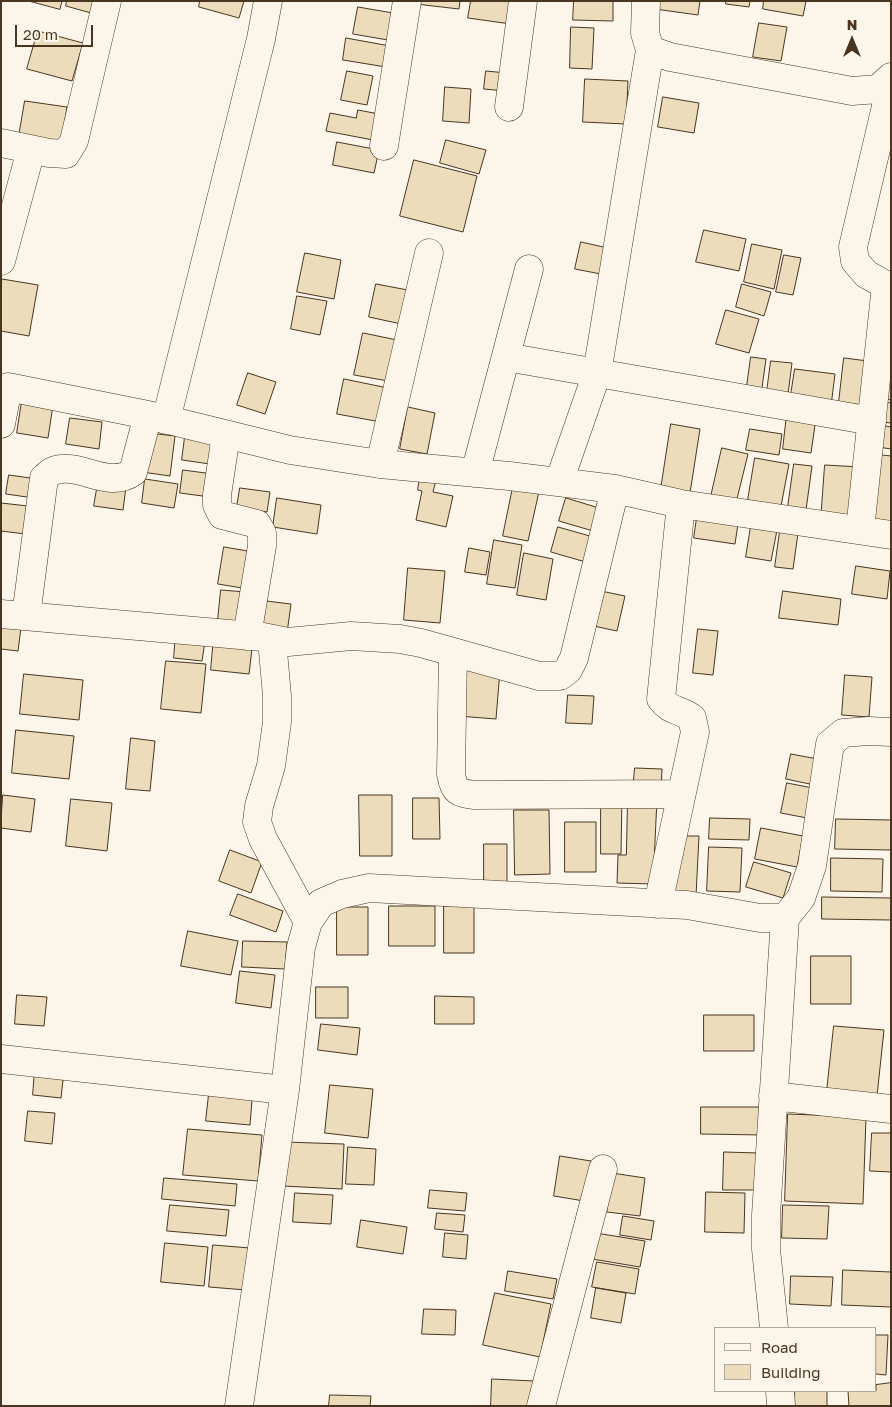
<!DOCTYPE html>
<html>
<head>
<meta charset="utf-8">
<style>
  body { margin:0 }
  #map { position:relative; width:892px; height:1407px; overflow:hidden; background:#fbf6e9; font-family:"Golos Text",sans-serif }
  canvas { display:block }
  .frame { position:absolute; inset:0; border:2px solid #4a3520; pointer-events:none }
  .legend { position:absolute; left:714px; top:1327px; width:162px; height:65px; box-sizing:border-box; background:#fbf6e9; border:1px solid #b4a999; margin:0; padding:6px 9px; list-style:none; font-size:15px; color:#4a3520 }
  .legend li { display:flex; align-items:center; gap:10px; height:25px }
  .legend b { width:25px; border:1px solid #b4a999 }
  .north { position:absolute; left:827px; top:15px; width:50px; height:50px; -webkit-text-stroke:4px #fbf6e9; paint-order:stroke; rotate:0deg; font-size:14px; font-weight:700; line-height:20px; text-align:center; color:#4a3520 }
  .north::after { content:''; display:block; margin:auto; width:18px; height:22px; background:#4a3520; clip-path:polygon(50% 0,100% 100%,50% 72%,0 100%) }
  .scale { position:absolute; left:15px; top:25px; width:78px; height:22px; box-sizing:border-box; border:2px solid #4a3520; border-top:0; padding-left:6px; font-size:15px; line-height:18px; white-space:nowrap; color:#4a3520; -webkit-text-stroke:4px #fbf6e9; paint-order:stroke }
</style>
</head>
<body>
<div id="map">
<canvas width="892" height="1407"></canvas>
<div class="frame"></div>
<ul class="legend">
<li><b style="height:6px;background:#fbf6e9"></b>Road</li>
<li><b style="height:14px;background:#ecdcbc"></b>Building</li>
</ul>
<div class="north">N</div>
<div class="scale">20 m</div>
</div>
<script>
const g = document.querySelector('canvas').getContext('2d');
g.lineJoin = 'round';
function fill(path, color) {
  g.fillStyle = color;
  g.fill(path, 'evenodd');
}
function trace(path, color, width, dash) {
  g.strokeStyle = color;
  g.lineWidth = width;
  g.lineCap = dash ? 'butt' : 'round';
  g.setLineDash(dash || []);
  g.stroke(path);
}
const building = new Path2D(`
  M29,1H62L60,9Z
  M67,1H94L91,13L66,6Z
  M200,1H244L239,18L199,7Z
  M416,1H460L459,9L416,4Z
  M471,1H514L511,24L468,18Z
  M574,1H613V21L573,20Z
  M656,1H700L698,15L655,9Z
  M726,1H750L749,7L726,4Z
  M764,1H806L803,16L763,9Z
  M358,7L393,13L388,40L353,34Z
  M759,23L787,27L781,61L753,57Z
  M571,27L594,28L592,69L570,68Z
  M38,31L83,43L72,81L27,69Z
  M346,38L390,46L386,67L343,60Z
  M347,71L373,76L367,105L341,100Z
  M486,71L507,73L505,91L484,89Z
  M585,79L628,81L626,124L583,122Z
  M445,87L471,89L469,123L443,121Z
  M663,97L699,103L694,133L658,127Z
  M25,101L67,107L61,143L19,136Z
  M358,110L379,114L373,140L326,131L330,113L356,118Z
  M446,140L486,150L479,174L440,163Z
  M337,142L379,150L374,173L333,165Z
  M414,160L477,176L463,232L400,216Z
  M704,230L746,239L739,271L696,262Z
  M581,242L617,250L611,276L575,269Z
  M752,244L782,250L774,289L744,282Z
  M305,253L341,260L334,299L297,292Z
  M784,255L801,258L793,295L776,292Z
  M2,279L38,285L29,336L1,331Z
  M376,284L413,291L406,325L369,317Z
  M742,284L771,292L764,316L736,307Z
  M297,296L327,301L320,335L291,329Z
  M726,310L759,319L749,353L716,344Z
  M363,333L402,341L394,382L354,375Z
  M751,357L766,359L762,388L747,386Z
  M844,358L868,361L862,405L839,402Z
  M771,361L792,363L787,402L766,399Z
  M795,369L835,374L831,406L790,401Z
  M248,373L276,382L265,414L237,405Z
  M344,379L388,388L381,422L337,414Z
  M888,379L891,380V400L885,399Z
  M22,401L53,405L48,438L17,433Z
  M884,402L891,403V423L881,422Z
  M408,407L435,413L427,454L400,449Z
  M787,414L816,418L811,453L783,449Z
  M70,418L102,422L99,449L66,444Z
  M671,424L700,429L690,493L661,489Z
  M881,425L891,427V449L878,447Z
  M186,429L215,433L210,464L182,460Z
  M750,429L782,434L779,455L746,450Z
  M148,433L175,436L170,476L142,472Z
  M722,448L748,454L735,507L710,501Z
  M874,454L891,456V522L867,520Z
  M755,458L789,464L781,506L748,500Z
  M794,464L812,466L806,510L788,507Z
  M825,465L860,467L857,522L821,520Z
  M183,470L213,474L210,497L180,493Z
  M9,475L37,479L34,498L6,494Z
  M420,477L436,480L433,492L453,496L446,527L416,520L422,491L418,490Z
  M145,479L178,484L174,508L142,503Z
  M514,482L540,487L528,541L503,536Z
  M98,483L126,487L123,510L94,506Z
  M240,488L270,492L267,512L237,507Z
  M277,498L321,505L317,534L273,527Z
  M566,498L599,508L593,531L559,521Z
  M1,503L28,506L25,534L1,531Z
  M698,511L739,517L735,544L694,538Z
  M752,520L778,525L771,561L746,557Z
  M781,524L799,526L793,569L775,567Z
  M558,527L597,538L589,563L551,552Z
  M494,540L522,545L515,588L487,584Z
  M224,547L248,551L242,588L218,584Z
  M469,548L490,552L486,575L465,572Z
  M524,553L553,559L546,600L517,595Z
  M856,566L890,571L887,599L852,594Z
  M408,568L445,571L440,623L404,620Z
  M221,590L246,592L242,622L218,620Z
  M596,590L625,596L617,631L589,625Z
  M783,591L841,599L838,625L779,618Z
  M258,600L291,604L287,633L255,630Z
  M1,617L22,620L18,651L1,649Z
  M698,629L718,631L713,675L693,673Z
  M176,632L206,634L202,661L174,658Z
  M214,636L253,640L249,674L211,670Z
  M166,661L206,664L201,713L161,709Z
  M462,667L500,670L496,719L458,716Z
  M24,674L83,680L79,720L20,714Z
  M845,675L872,677L869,717L842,715Z
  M568,695L594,696L592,724L566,723Z
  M16,730L74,736L69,779L12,773Z
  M131,738L155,741L150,791L126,789Z
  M791,754L823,760L819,786L786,779Z
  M635,768L662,769L661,792L633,790Z
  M787,783L818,789L812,819L781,813Z
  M3,795L35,799L31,832L1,828Z
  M359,795H392V856H360Z
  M601,795H622L621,854H601Z
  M413,798H439L440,839H413Z
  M628,798L657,799L653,884L617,883L618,855H626Z
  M71,799L112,803L107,851L66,846Z
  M514,810H549L550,874L515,875Z
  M710,818L750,819L749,840L709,839Z
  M836,819L891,820V850L835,849Z
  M565,822H596V872H565Z
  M761,828L803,836L797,867L755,859Z
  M677,836H699L696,896L674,895Z
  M484,844H507V884H484Z
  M709,847L742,848L740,892L707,891Z
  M230,850L262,862L251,893L219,881Z
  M831,858L883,859L882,892L831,891Z
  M754,862L791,873L783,898L746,887Z
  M238,894L283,911L276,932L230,915Z
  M822,897L891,898V920L822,919Z
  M389,906H435V946H389Z
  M444,906H474V953H444Z
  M337,907H368V955H337Z
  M188,931L238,941L231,975L181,966Z
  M243,941L287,942L285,969L242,967Z
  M811,956H851V1004H811Z
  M240,971L275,975L271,1008L236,1003Z
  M316,987H348V1018H316Z
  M17,995L47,997L44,1026L15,1024Z
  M435,996L474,997V1024H435Z
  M704,1015H754V1051H704Z
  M321,1024L360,1028L357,1055L318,1050Z
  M834,1026L884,1030L877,1096L827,1091Z
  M35,1069L64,1071L61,1098L33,1095Z
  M210,1085L253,1088L250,1125L206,1121Z
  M330,1085L373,1089L368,1138L325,1133Z
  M701,1107H764L763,1135L701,1134Z
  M28,1111L55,1113L52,1144L25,1141Z
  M788,1114L866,1117L863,1204L785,1201Z
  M188,1129L262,1135L258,1181L183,1175Z
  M872,1133H891V1172L870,1171Z
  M285,1142L344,1144L342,1189L283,1186Z
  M348,1147L376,1149L374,1185L346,1184Z
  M724,1152L759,1153L758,1190H723Z
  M560,1156L591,1161L584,1201L554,1196Z
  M612,1173L645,1178L640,1216L607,1212Z
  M164,1178L237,1184L235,1206L162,1199Z
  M430,1190L467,1193L465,1211L428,1208Z
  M706,1192L745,1193L744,1233L705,1232Z
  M295,1193L333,1195L331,1224L293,1222Z
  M170,1205L229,1210L226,1236L167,1231Z
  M783,1205L829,1206L827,1239L782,1238Z
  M437,1213L465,1215L463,1232L435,1229Z
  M623,1216L654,1221L651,1240L620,1235Z
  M361,1220L407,1227L403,1254L357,1247Z
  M445,1233L468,1235L466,1259L443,1257Z
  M596,1233L645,1241L640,1267L592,1259Z
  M165,1243L208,1247L204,1286L161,1282Z
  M213,1245L250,1248L246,1290L209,1287Z
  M597,1262L639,1269L635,1294L592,1287Z
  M843,1270L891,1272V1307L842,1305Z
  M508,1271L557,1279L553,1299L505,1291Z
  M791,1276L833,1277L831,1306L790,1304Z
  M596,1288L626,1293L621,1323L591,1318Z
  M495,1293L551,1304L540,1357L483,1345Z
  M424,1309L456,1310L455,1335L422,1334Z
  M876,1335H888L886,1375L876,1374Z
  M492,1379L534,1381L532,1406H491Z
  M891,1383V1406H849L848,1391H876V1385Z
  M795,1391H827V1406H795Z
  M330,1395L371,1396L370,1406H329Z`);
const minor = new Path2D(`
  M646,1L645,33L650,50L670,57L852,91L878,89L891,77
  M891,85L853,247L855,261L866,274L891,288
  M509,107L523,1
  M1,143L49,153L66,154L74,141L107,1
  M384,146L407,1
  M1,261L31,150
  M506,357L872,421
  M166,420L261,39L268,1
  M1,424L8,387L148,415L290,450L380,464L509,476L615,489L681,504L891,535
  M226,435L217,495V505L222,515L257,524L262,533V546L247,636
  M380,464L429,253
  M475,473L529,269
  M559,482L597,373L650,50
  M860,530L886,285
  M1,614L263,637L288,642L351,636L400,639L421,643L539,676H560L568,670L574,658L615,489
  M26,616L44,478C47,476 50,472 53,471C79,461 108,490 133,472L148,415
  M272,640L277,696V722L271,766L259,806L257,822L263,839L308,922
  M453,652L451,774C454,792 458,793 475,795L681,794
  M658,904L695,732L692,718C680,709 671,712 661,699L681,504
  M1,1059L285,1090
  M773,1096L891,1109
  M774,1328L766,1249V1215L785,918
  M780,1391L781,1406
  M239,1406L285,1090L301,947L308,922L321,903L342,894L369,888L687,905L760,918H785L801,898L812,866L830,744L843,733L868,731L891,732
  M541,1406L603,1169`);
fill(building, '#ecdcbc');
trace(building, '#4a3520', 1);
trace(minor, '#4a3520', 29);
trace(minor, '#fbf6e9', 28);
</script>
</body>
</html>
